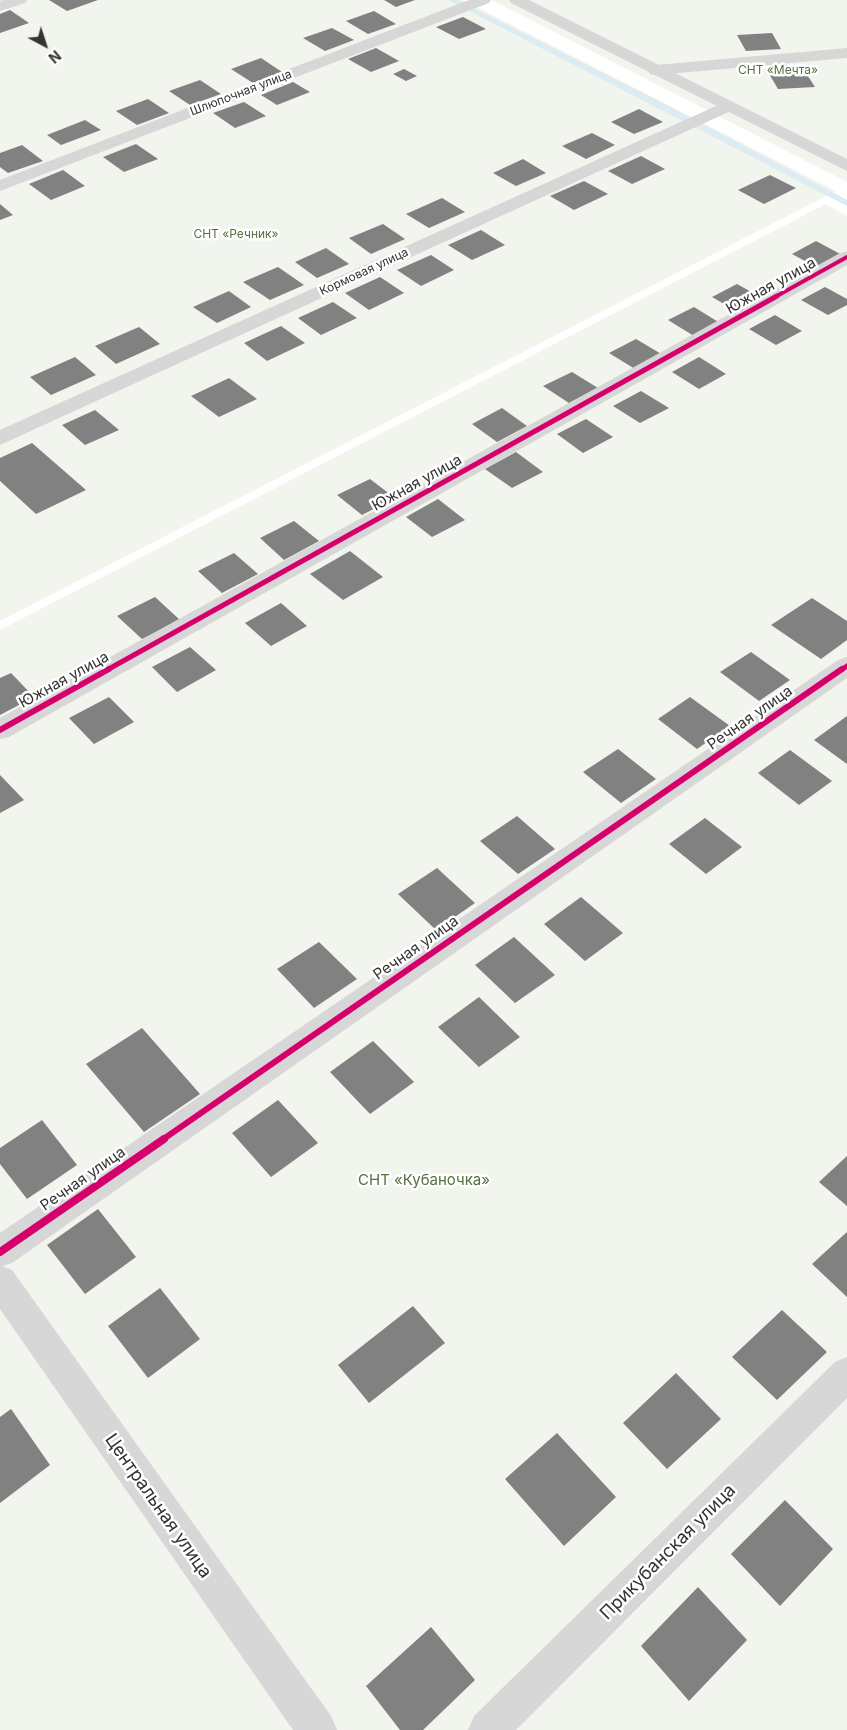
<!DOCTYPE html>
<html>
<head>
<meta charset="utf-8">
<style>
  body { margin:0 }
  #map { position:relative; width:847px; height:1730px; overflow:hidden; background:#fff; font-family:Inter,sans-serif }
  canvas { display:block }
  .north { position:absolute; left:20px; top:20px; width:50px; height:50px; -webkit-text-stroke:4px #fff; paint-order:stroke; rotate:140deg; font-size:14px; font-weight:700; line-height:20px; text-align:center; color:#333 }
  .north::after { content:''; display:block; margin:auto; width:18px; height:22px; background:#333; clip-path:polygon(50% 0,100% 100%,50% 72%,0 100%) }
</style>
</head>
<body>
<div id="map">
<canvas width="847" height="1730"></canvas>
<div class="north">N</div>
</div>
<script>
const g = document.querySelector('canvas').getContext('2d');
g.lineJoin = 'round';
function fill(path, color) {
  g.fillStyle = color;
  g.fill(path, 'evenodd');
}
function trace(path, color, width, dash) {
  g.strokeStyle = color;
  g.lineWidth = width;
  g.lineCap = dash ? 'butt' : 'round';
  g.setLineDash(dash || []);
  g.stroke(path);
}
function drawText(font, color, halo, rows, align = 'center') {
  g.font = font + ' Inter,sans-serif';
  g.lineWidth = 5;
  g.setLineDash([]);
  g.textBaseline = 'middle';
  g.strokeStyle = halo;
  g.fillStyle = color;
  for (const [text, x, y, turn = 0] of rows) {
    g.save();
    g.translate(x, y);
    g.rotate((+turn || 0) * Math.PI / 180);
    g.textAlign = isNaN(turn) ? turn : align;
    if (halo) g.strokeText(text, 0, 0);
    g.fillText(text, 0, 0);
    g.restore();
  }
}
const green = new Path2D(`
  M0,0H463L836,191L0,621Z
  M492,0H847V182L531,20Z
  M826,204L847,216V1730H0V630Z`);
const stream = new Path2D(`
  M448,0H458L661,102L847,200V206Z`);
const building = new Path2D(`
  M49,0H98L67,11Z
  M384,0H415L396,7Z
  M10,10L29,23L0,33V14Z
  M374,11L396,24L368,34L346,21Z
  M463,17L486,29L459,39L436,27Z
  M332,28L354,40L325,51L303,38Z
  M772,33L781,49L746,51L737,35Z
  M376,48L399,61L371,72L348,59Z
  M261,58L282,72L253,83L231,69Z
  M404,69L417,76L406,81L393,74Z
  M804,70L815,87L778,89L768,72Z
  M200,80L221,94L190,105L169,91Z
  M293,82L310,92L277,105L261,95Z
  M148,99L169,113L137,125L116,111Z
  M244,102L266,116L235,128L213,113Z
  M639,109L663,122L634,134L611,122Z
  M85,120L101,130L61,145L47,135Z
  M592,133L615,145L586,159L562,146Z
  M136,144L158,159L124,172L103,157Z
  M22,145L43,161L8,173L0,167V153Z
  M641,156L665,169L632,184L608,171Z
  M523,159L546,173L516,186L493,173Z
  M63,170L85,186L51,200L29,184Z
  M770,175L796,188L764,204L738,190Z
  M584,181L608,194L574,210L550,196Z
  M442,198L465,212L429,228L406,214Z
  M0,204L13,215L0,220Z
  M383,224L405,239L371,254L349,238Z
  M481,230L505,245L472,260L448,245Z
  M816,241L842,255L818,268L792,254Z
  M326,248L349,264L317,278L295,262Z
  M431,255L454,270L421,286L397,270Z
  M278,267L304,285L270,300L243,282Z
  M380,277L404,293L369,310L345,293Z
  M737,284L764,299L738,312L712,297Z
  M825,287L847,299V305L828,315L801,300Z
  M229,291L251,307L217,323L193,307Z
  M333,302L357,318L321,335L298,318Z
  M694,307L720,323L694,336L668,320Z
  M775,315L802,331L776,345L749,329Z
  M281,326L305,343L267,361L244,343Z
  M139,327L160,344L116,364L95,346Z
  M636,339L663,355L635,369L609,353Z
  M75,357L96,375L51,395L30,377Z
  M699,357L726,374L699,389L672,372Z
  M572,372L598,388L569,403L543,386Z
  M229,378L257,399L219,417L191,396Z
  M641,391L669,408L640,423L613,406Z
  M502,408L527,426L497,442L472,424Z
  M95,410L119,430L85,445L62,425Z
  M586,419L613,437L583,453L557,434Z
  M32,443L86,490L36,514L0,481V458Z
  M516,452L543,472L512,488L485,469Z
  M370,479L395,498L362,515L337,495Z
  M438,499L465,520L432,537L406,517Z
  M294,521L319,541L284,560L260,538Z
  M350,551L383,577L343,600L310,574Z
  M234,553L258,574L222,593L198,571Z
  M155,597L180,620L142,639L117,616Z
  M812,598L847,621V640L821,659L771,625Z
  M281,603L307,626L271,646L245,623Z
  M190,647L216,670L177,692L152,667Z
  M751,652L790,680L759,701L720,672Z
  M11,673L34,697L0,715V678Z
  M109,697L134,722L94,744L69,718Z
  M690,697L730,726L697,749L658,719Z
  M847,716V764L814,740Z
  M618,749L656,779L621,803L583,772Z
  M790,750L832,781L799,805L758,773Z
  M0,775L24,800L0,813Z
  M517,816L555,849L518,874L480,841Z
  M705,818L742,847L706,874L669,844Z
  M437,868L475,903L436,930L398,894Z
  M581,897L623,933L585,961L544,924Z
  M514,937L555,975L515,1003L475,965Z
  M319,942L357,979L314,1008L277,969Z
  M479,997L520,1037L479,1067L438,1027Z
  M142,1028L200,1094L144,1132L86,1064Z
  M373,1041L414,1082L370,1114L330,1072Z
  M278,1100L318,1143L271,1177L232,1133Z
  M42,1120L77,1165L27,1199L0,1164V1148Z
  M847,1156V1206L819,1182Z
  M98,1209L136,1257L85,1294L47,1245Z
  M847,1232V1297L812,1264Z
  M160,1288L200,1339L148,1378L108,1326Z
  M413,1306L445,1343L369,1403L338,1365Z
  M782,1310L827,1352L777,1400L732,1357Z
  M676,1373L721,1419L667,1469L623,1423Z
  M11,1409L50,1465L0,1503V1417Z
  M557,1433L616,1497L564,1546L505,1479Z
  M785,1500L833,1549L780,1606L731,1554Z
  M698,1587L747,1640L689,1701L641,1646Z
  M431,1627L475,1680L423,1730H400L366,1686Z`);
const minor = new Path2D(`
  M3,0H27L25,3L0,11V1Z
  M469,0H491L489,3L0,191V180Z
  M847,48V58L656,75L650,74L648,70L650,66L656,65Z
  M727,101L733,102L736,106L733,110L0,445V430Z
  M847,251V265L9,737L0,739V718L840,253Z
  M847,657V678L12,1263L2,1266L12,1270L331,1716L337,1730H293L0,1309V1233L838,660Z
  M847,1357V1398L516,1730H468L474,1716L835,1362Z`);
const tertiary = new Path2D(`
  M509,0H529L847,159V171L511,3Z`);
const cyclewayFar3 = new Path2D(`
  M775,297L847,257`);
const cyclewayFar2 = new Path2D(`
  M107,670L777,296
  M841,670L847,666`);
const cyclewayFar1 = new Path2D(`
  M0,730L109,669
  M162,1140L842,669`);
const cycleway = new Path2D(`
  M0,1252L164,1139`);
const farParknames = [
  ["СНТ «Мечта»",778,70],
  ["СНТ «Речник»",236,234]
];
const farStreetnames = [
  ["Шлюпочная улица",241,93,-21],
  ["Кормовая улица",364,272,-25]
];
const streetNames = [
  ["Южная улица",771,286,-29],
  ["Южная улица",417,483,-29],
  ["Южная улица",64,680,-29],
  ["Речная улица",750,718,-35],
  ["Речная улица",416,948,-35],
  ["Речная улица",83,1179,-35]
];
const parkNames = [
  ["СНТ «Кубаночка»",424,1180]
];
const nearStreetnames = [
  ["Центральная улица",158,1506,55],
  ["Прикубанская улица",668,1552,-45]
];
fill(green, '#f1f5ed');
fill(stream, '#ddebf3');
fill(building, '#818181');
fill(minor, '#d7d7d7');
fill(tertiary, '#d7d7d7');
trace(cyclewayFar3, '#d6006c', 4);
trace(cyclewayFar2, '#d6006c', 5);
trace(cyclewayFar1, '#d6006c', 6);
trace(cycleway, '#d6006c', 8);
drawText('12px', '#56703f', '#fff', farParknames);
drawText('12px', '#333', '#fff', farStreetnames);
drawText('15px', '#333', '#fff', streetNames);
drawText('15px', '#56703f', '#fff', parkNames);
drawText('18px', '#333', '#fff', nearStreetnames);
</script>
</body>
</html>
